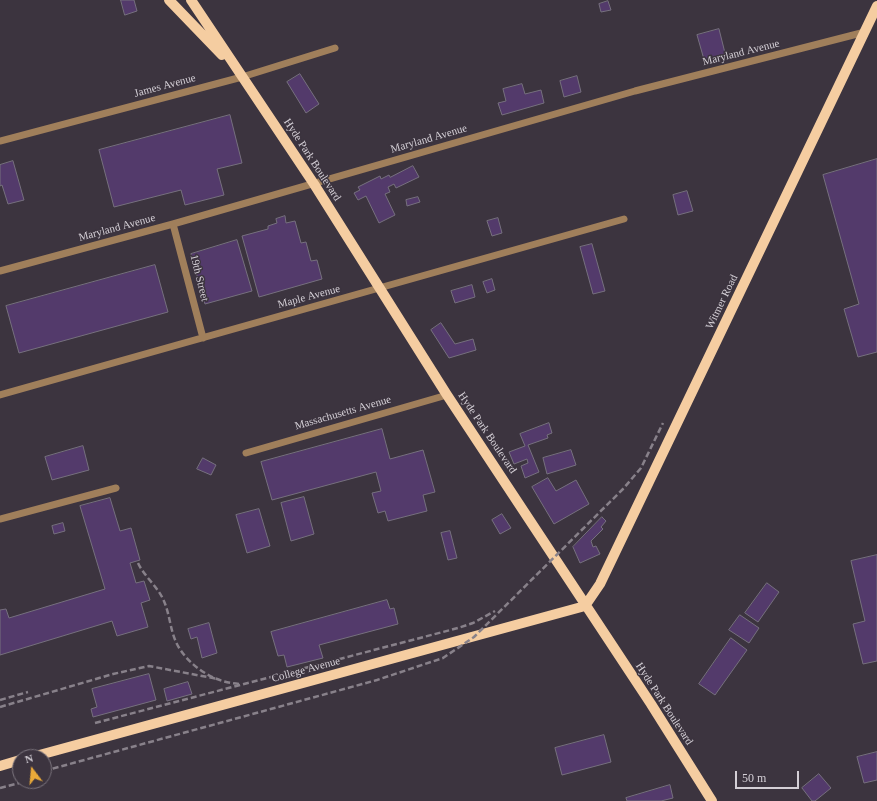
<!DOCTYPE html>
<html>
<head>
<meta charset="utf-8">
<style>
  body { margin:0 }
  #map { position:relative; width:877px; height:801px; overflow:hidden; background:#3c343f; font-family:Georgia,serif }
  canvas { display:block }
  .north { position:absolute; left:12px; top:749px; width:40px; height:40px; box-sizing:border-box; background:#3c343f; border:1px solid #79727b; border-radius:50%; rotate:344deg; font-size:11px; font-weight:700; line-height:16px; text-align:center; color:#d4cfd6 }
  .north::after { content:''; display:block; margin:auto; width:14px; height:18px; background:#eaaa39; clip-path:polygon(50% 0,100% 100%,50% 72%,0 100%) }
  .scale { position:absolute; left:735px; top:771px; width:64px; height:18px; box-sizing:border-box; border:2px solid #d4cfd6; border-top:0; padding-left:5px; font-size:12px; line-height:14px; white-space:nowrap; color:#d4cfd6; -webkit-text-stroke:3px #3c343f; paint-order:stroke }
</style>
</head>
<body>
<div id="map">
<canvas width="877" height="801"></canvas>
<div class="north">N</div>
<div class="scale">50 m</div>
</div>
<script>
const g = document.querySelector('canvas').getContext('2d');
g.lineJoin = 'round';
function fill(path, color) {
  g.fillStyle = color;
  g.fill(path, 'evenodd');
}
function trace(path, color, width, dash) {
  g.strokeStyle = color;
  g.lineWidth = width;
  g.lineCap = dash ? 'butt' : 'round';
  g.setLineDash(dash || []);
  g.stroke(path);
}
function drawText(font, color, halo, rows, align = 'center') {
  g.font = font + ' Georgia,serif';
  g.lineWidth = 3;
  g.setLineDash([]);
  g.textBaseline = 'middle';
  g.strokeStyle = halo;
  g.fillStyle = color;
  for (const [text, x, y, turn = 0] of rows) {
    g.save();
    g.translate(x, y);
    g.rotate((+turn || 0) * Math.PI / 180);
    g.textAlign = isNaN(turn) ? turn : align;
    if (halo) g.strokeText(text, 0, 0);
    g.fillText(text, 0, 0);
    g.restore();
  }
}
const building = new Path2D(`
  M121,0H134L137,11L125,15Z
  M608,1L611,10L601,12L599,4Z
  M719,29L726,57L705,63L697,35Z
  M300,74L319,104L306,113L287,82Z
  M577,76L581,92L564,97L560,81Z
  M522,84L525,94L541,90L544,103L502,115L498,103L506,101L503,89Z
  M230,115L242,163L217,169L224,195L185,205L181,190L114,207L99,150Z
  M877,159V352L858,357L844,309L859,304L823,175Z
  M13,161L24,200L8,204L2,185L0,186V165Z
  M413,166L419,177L396,188L394,184L388,187L390,192L385,194L395,215L379,223L366,196L358,200L354,193L360,190L358,187L380,176L381,179L389,175L390,177Z
  M687,191L693,211L678,215L673,195Z
  M418,197L420,202L407,206L406,200Z
  M285,216L286,223L295,221L301,243L306,242L311,261L317,260L322,279L259,297L242,236L268,229V226L277,223L276,219Z
  M498,218L502,233L492,236L487,221Z
  M237,240L252,291L205,304L191,254Z
  M592,244L605,291L593,294L580,247Z
  M155,265L168,312L19,353L6,306Z
  M492,279L495,290L487,293L483,282Z
  M472,285L475,297L455,303L451,291Z
  M441,323L455,344L473,339L476,350L449,358L431,330Z
  M549,423L552,433L547,435L548,438L528,445L539,472L525,478L521,466L528,463L527,459L514,464L509,452L525,446L520,434Z
  M382,429L390,459L423,450L435,492L423,495L427,511L388,521L385,511L378,513L372,493L381,491L376,472L272,500L261,462Z
  M83,446L89,470L52,480L45,457Z
  M571,450L576,465L547,474L543,458Z
  M203,458L216,465L211,475L197,469Z
  M548,478L556,491L576,480L589,504L554,524L532,487Z
  M304,497L314,534L291,541L281,503Z
  M110,498L120,531L131,528L140,560L130,563L136,583L144,581L150,600L141,603L148,627L117,636L112,621L0,655V610L6,609L9,618L105,589L80,506Z
  M259,509L270,546L247,553L236,515Z
  M502,514L511,528L500,534L492,520Z
  M602,517L606,521L601,527L603,529L591,541L593,547L596,546L600,554L580,563L573,547Z
  M63,523L65,531L54,534L52,526Z
  M450,531L457,558L448,560L441,533Z
  M877,555V661L863,664L853,624L865,621L851,561Z
  M767,583L779,592L758,622L745,613Z
  M387,600L390,609L394,608L398,624L319,645L323,658L287,667L284,655L278,656L271,632Z
  M740,615L759,628L749,643L729,630Z
  M209,623L217,653L202,658L197,637L191,639L188,629Z
  M731,638L747,650L715,695L699,684Z
  M149,674L156,700L93,717L91,709L97,707L92,689Z
  M188,682L192,694L167,701L164,689Z
  M604,735L611,762L562,775L555,748Z
  M877,752V780L864,783L857,757Z
  M819,774L831,788L815,801H812L802,788Z
  M670,785L673,798L661,801H627L626,798Z`);
const minor = new Path2D(`
  M0,141L242,77L335,48
  M173,224L203,338
  M0,271L173,224L635,91L865,32
  M0,395L624,219
  M246,453L447,395
  M0,519L116,488`);
const major = new Path2D(`
  M169,0L222,55
  M191,0L314,184L447,395L651,704L712,801
  M32,757L585,606L600,584L877,6
  M0,766L20,760`);
const rail = new Path2D(`
  M138,563C144,576 157,586 163,599C170,613 170,632 178,646C190,667 216,684 242,684
  M0,700L28,692
  M0,707L113,674L149,666L218,679
  M95,723L458,628L473,623L495,611
  M44,771L377,680L443,658L474,637L623,489L641,468L663,423
  M0,788L27,781`);
const streetNames = [
  ["Maryland Avenue",741,53,-14],
  ["James Avenue",165,86,-15],
  ["Maryland Avenue",429,139,-16],
  ["Hyde Park Boulevard",312,160,57],
  ["Maryland Avenue",117,228,-15],
  ["19th Street",199,278,76],
  ["Maple Avenue",309,297,-15],
  ["Witmer Road",722,302,-64],
  ["Massachusetts Avenue",343,413,-16],
  ["Hyde Park Boulevard",487,433,56],
  ["College Avenue",306,670,-15],
  ["Hyde Park Boulevard",664,704,57]
];
fill(building, '#533a6b');
trace(building, '#76707e', 1);
trace(minor, '#a07f5b', 7);
trace(major, '#f5cda1', 10);
trace(rail, '#88818a', 2.5, [6, 3]);
drawText('11px', '#d4cfd6', '#3c343f', streetNames);
</script>
</body>
</html>
